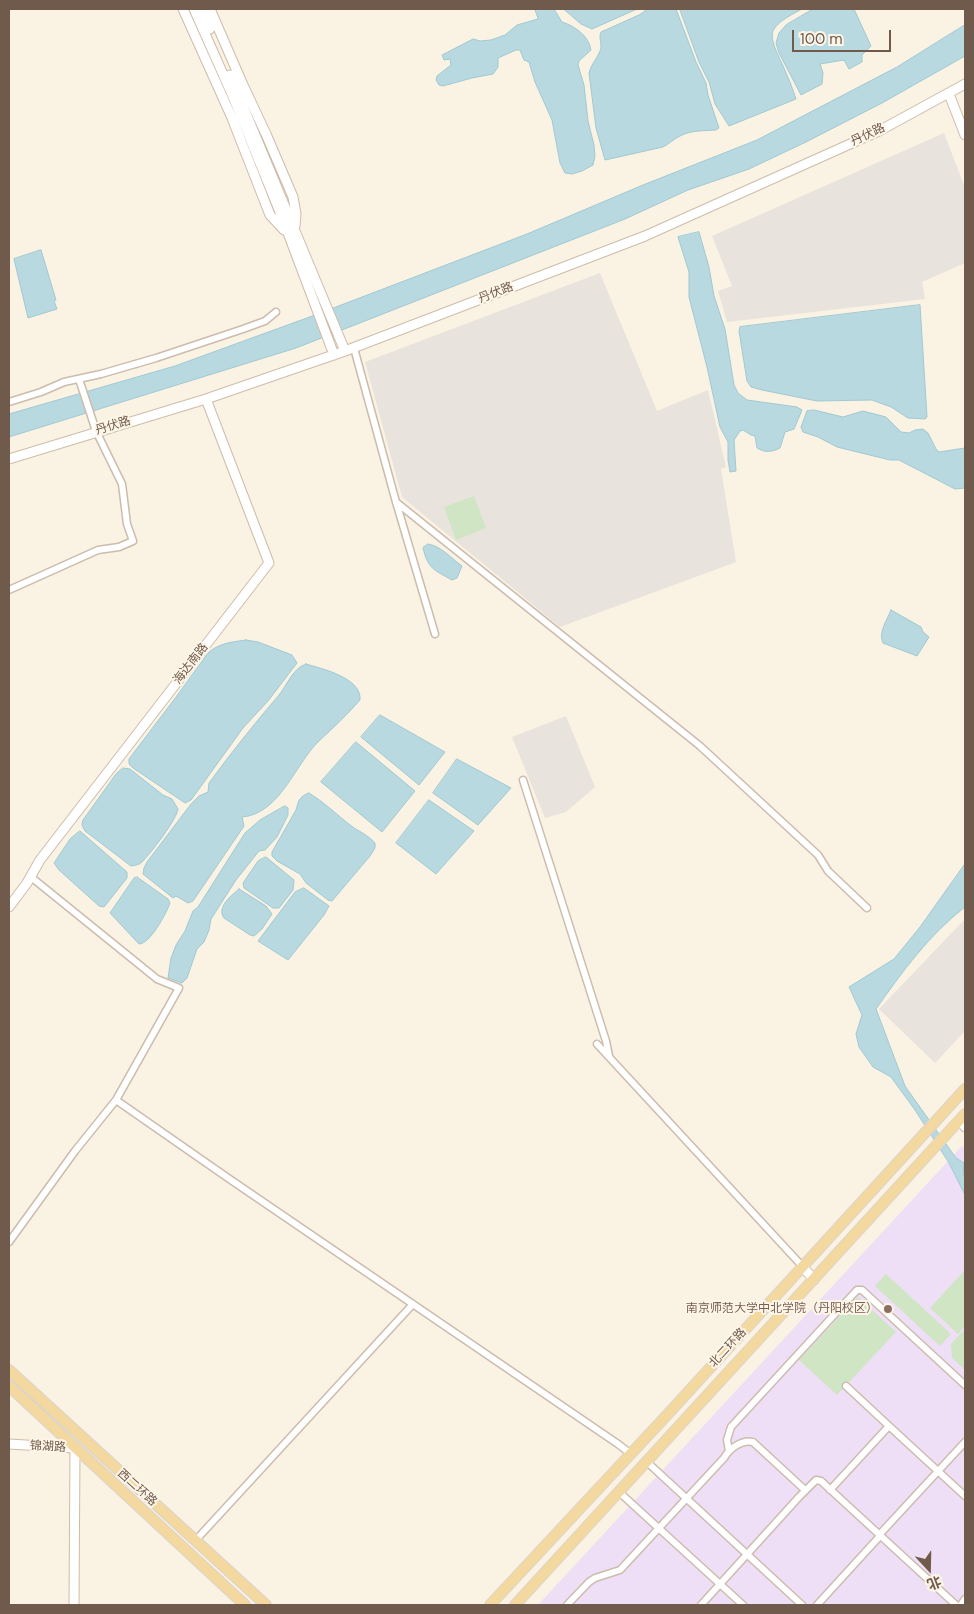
<!DOCTYPE html>
<html>
<head>
<meta charset="utf-8">
<style>
  body { margin:0 }
  #map { position:relative; width:974px; height:1614px; overflow:hidden; background:#faf2e2; font-family:"DM Sans","Noto Sans SC",sans-serif }
  canvas { display:block }
  .frame { position:absolute; inset:0; border:10px solid #6f5a4b; pointer-events:none }
  .north { position:absolute; left:904px; top:1544px; width:50px; height:50px; -webkit-text-stroke:4px #fdf6e8; paint-order:stroke; rotate:159deg; font-size:14px; font-weight:700; line-height:20px; text-align:center; color:#6f5a4b }
  .north::after { content:''; display:block; margin:auto; width:18px; height:22px; background:#6f5a4b; clip-path:polygon(50% 0,100% 100%,50% 72%,0 100%) }
  .scale { position:absolute; left:792px; top:30px; width:99px; height:22px; box-sizing:border-box; border:2px solid #6f5a4b; border-top:0; padding-left:6px; font-size:15px; line-height:18px; white-space:nowrap; color:#6f5a4b; -webkit-text-stroke:4px #fdf6e8; paint-order:stroke }
</style>
</head>
<body>
<div id="map">
<canvas width="974" height="1614"></canvas>
<div class="frame"></div>
<div class="north">北</div>
<div class="scale">100 m</div>
</div>
<script>
const g = document.querySelector('canvas').getContext('2d');
g.lineJoin = 'round';
function fill(path, color) {
  g.fillStyle = color;
  g.fill(path, 'evenodd');
}
function trace(path, color, width, dash) {
  g.strokeStyle = color;
  g.lineWidth = width;
  g.lineCap = dash ? 'butt' : 'round';
  g.setLineDash(dash || []);
  g.stroke(path);
}
function drawText(font, color, halo, rows, align = 'center') {
  g.font = font + ' "DM Sans","Noto Sans SC",sans-serif';
  g.lineWidth = 4;
  g.setLineDash([]);
  g.textBaseline = 'middle';
  g.strokeStyle = halo;
  g.fillStyle = color;
  for (const [text, x, y, turn = 0] of rows) {
    g.save();
    g.translate(x, y);
    g.rotate((+turn || 0) * Math.PI / 180);
    g.textAlign = isNaN(turn) ? turn : align;
    if (halo) g.strokeText(text, 0, 0);
    g.fillText(text, 0, 0);
    g.restore();
  }
}
const industrial = new Path2D(`
  M944,133L965,188V263L922,282L925,299L727,322L718,291L732,286L712,236Z
  M600,273L657,411L708,390L726,467L721,469L736,562L560,627L402,497L365,362Z
  M566,716L595,787L566,812L545,818L512,737Z
  M965,919V1031L935,1063L879,1009Z`);
const education = new Path2D(`
  M965,1146V1605H538L961,1147Z`);
const green = new Path2D(`
  M474,496L486,528L456,540L444,507Z
  M965,1270V1326L958,1334L930,1308Z
  M886,1274L951,1334L940,1346L875,1286Z
  M858,1297L896,1332L837,1395L799,1360Z
  M965,1329V1370L952,1358L951,1344Z`);
const water = new Path2D(`
  M535,9H554L562,22C575,26 589,36 591,50L579,61L578,65L584,85L588,121L594,145L595,156L593,165L582,171L572,174L565,173L560,163L552,120L535,82L529,62L524,60L520,50H516L498,58V67L493,74L472,78L443,86L439,85L436,80L437,76L451,65L450,59L444,60L442,55L473,39L480,41L491,40L505,35L517,25L538,19Z
  M564,9H637L592,29L581,24Z
  M648,9H676L696,62L706,83L708,95L719,128L716,130C704,131 691,130 680,136C674,139 669,144 663,147L605,160L596,128L589,73C591,64 597,59 600,51C603,45 598,38 601,32L639,15Z
  M680,9H802C793,14 780,20 774,29C767,39 783,63 786,73C790,81 793,90 796,99L729,126L715,104L709,82L699,62Z
  M813,9H854L871,46L862,55V62L849,69L844,60L820,64L823,73L822,84L801,95L779,53L776,43L779,33L786,25Z
  M965,25V56L882,103L806,142L749,169L688,190L625,219L296,348L9,437V414L175,366L315,315L527,234L643,185L757,140L897,67Z
  M699,232L709,267L714,296L725,329L734,385L738,393L747,400L797,407L802,410L794,429L785,432L780,448C772,452 765,453 757,448L755,436L751,435L743,430L740,431L734,440L736,471L730,472L728,460V442L720,427L707,367L689,297V272L678,237Z
  M41,250L56,300L54,301L57,309L28,318L14,259Z
  M920,305L927,417L925,419L908,418L891,407L872,400L817,401L762,390L751,387L747,381L739,331L740,327Z
  M814,410L843,417L863,411L886,417L901,432L909,433L915,430L923,429L928,433L936,449L939,452L965,448V488L955,489L899,460H890L837,447L818,437L803,432L801,427L807,411Z
  M428,544C441,546 451,558 462,566L457,578L452,580C434,570 428,569 423,548Z
  M891,610L921,627L923,632L929,637L917,656L883,643C878,633 887,620 891,610Z
  M246,640L258,642L292,655L297,663L268,701L243,728L191,800L185,803L133,768L129,764V759L176,697L208,653C219,643 232,642 246,640Z
  M306,664C323,669 362,678 360,700C347,715 333,728 319,741C295,764 280,814 242,817L244,826L193,901L188,903L176,896L173,898L143,874L144,868L147,862L191,804L199,796L208,792L209,783C231,753 254,724 279,695C287,685 293,668 306,664Z
  M380,715L445,752L419,785L361,737Z
  M356,742L415,791L382,832L321,782Z
  M457,759L511,788L478,825L433,793Z
  M123,768L130,769L163,795L172,799L178,809C177,819 151,853 142,862C139,865 136,865 131,866L85,831L82,825L83,820L116,774Z
  M309,793C324,802 336,814 350,825C358,831 368,835 375,843V848L370,856L332,901L328,900L306,883L300,874L277,861L272,856V852L296,810L299,800L303,796Z
  M429,800L474,831L436,874L396,843Z
  M285,806L288,808V815L277,837L265,850L259,851L236,880L211,919L209,930L204,942L197,949L187,978L182,983L168,978L171,958L176,945L185,931L193,911L198,907L245,833L260,820Z
  M80,831L127,872V878L104,907L99,906L59,870L54,863L70,839Z
  M266,857L294,880L293,890L279,908H273L244,888L243,883L258,861Z
  M965,864V907C929,935 902,972 876,1009L905,1086L956,1158L964,1163L963,1175L965,1177V1195L949,1163L915,1110L891,1077L873,1067L859,1047L856,1034L862,1015L849,987L894,959L920,927Z
  M137,877L168,899L170,903C166,914 150,944 139,944L110,913L134,878Z
  M304,888L329,906L324,915L288,960L258,941L295,892Z
  M239,889L266,906L272,914L262,929L254,936L250,935L224,918C216,907 232,895 239,889Z`);
const street = new Path2D(`
  M354,348L396,502L435,634
  M9,402L41,392L64,382L101,374L156,358L243,329L265,321L276,312
  M396,502L700,746L818,855L828,871L867,908
  M9,590L98,550L119,547L133,541L127,524L122,484L96,431L79,379
  M523,780L606,1041L609,1056
  M597,1044L803,1267
  M116,1100L228,1178L618,1444L631,1454
  M9,1242L75,1151L116,1100L179,988L157,979L31,877
  M889,1426L965,1496
  M729,1451L727,1440L731,1427L857,1290H862L965,1385
  M647,1462L802,1605
  M830,1490L889,1426L846,1386
  M619,1492L743,1605
  M879,1535L965,1442
  M195,1541L413,1304
  M567,1605L589,1582L595,1578L620,1570L724,1458C729,1449 742,1439 753,1442L805,1490
  M701,1605L799,1497L816,1480L821,1481L956,1605
  M817,1605L880,1536
  M961,1605L965,1599`);
const secondary = new Path2D(`
  M183,9L232,118L270,215L284,230
  M194,9L234,99L282,217L334,355
  M201,9L210,29
  M210,9L243,85L266,134L293,197L296,214L295,226
  M230,75L345,351
  M949,94L965,135
  M9,459L206,399L345,351L645,236L879,131L965,84
  M9,907L27,883L40,860L269,563L206,399
  M960,1120L965,1127
  M803,1267L814,1280
  M9,1444L75,1448
  M74,1605L75,1448`);
const primary = new Path2D(`
  M9,1370L266,1605
  M9,1386L245,1605
  M490,1605L667,1415L965,1089
  M515,1605L965,1114`);
const markers = [
  [888,1309,5,"#8d6e63"]
];
const streetNames = [
  ["丹伏路",868,135,-25],
  ["丹伏路",496,293,-21],
  ["丹伏路",113,426,-17],
  ["海达南路",191,664,-52],
  ["北二环路",728,1348,-47],
  ["锦湖路",48,1447,3],
  ["西二环路",137,1488,42]
];
const educationNames = [
  ["南京师范大学中北学院（丹阳校区）",878,1309]
];
fill(industrial, '#e9e3dd');
fill(education, '#efdff6');
fill(green, '#cfe5c3');
fill(water, '#b9d9e1');
trace(water, '#a0c8d2', 1);
trace(street, '#ccbcad', 9);
trace(secondary, '#cebcab', 11);
trace(primary, '#dad4d0', 12);
trace(street, '#fff', 6);
trace(secondary, '#fff', 9);
trace(primary, '#f3d8a0', 10);
for (const [x, y, r, color] of markers) {
  const dot = new Path2D();
  dot.arc(x, y, r, 0, 2 * Math.PI);
  g.fillStyle = color;
  g.fill(dot);
  trace(dot, '#fdf6e8', 2);
}
drawText('12px', '#6f5a4b', '#fdf6e8', streetNames);
drawText('12px', '#785e54', '#fdf6e8', educationNames, 'right');
</script>
</body>
</html>
